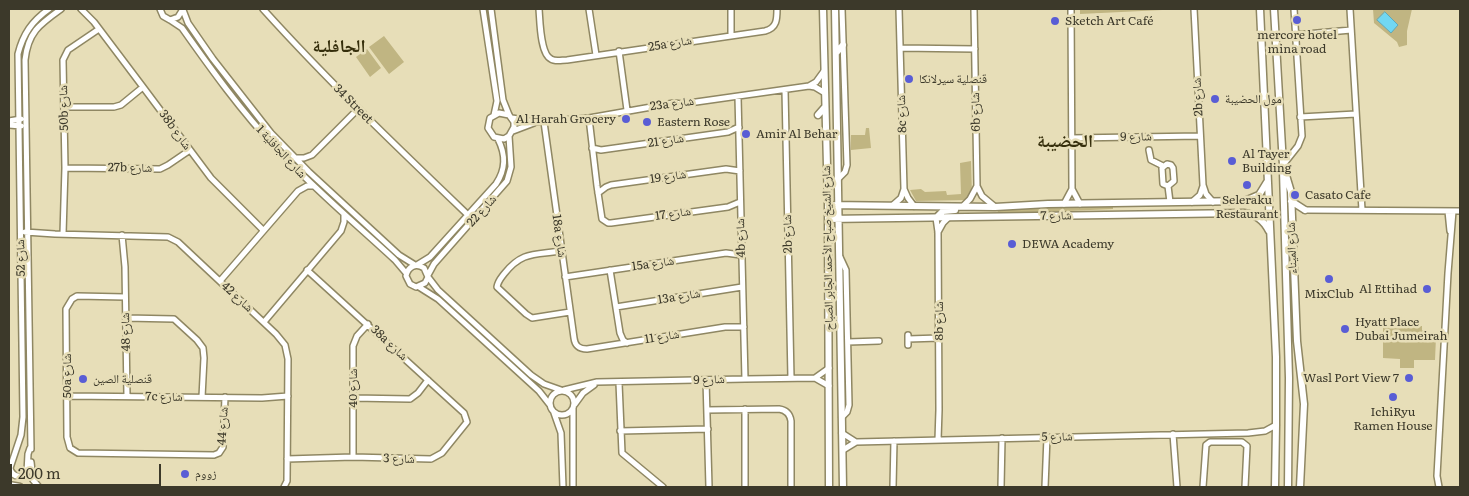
<!DOCTYPE html>
<html>
<head>
<meta charset="utf-8">
<style>
  body { margin:0 }
  #map { position:relative; width:1469px; height:496px; overflow:hidden; background:#e7deb8; font-family:Literata,serif }
  canvas { display:block }
  .frame { position:absolute; inset:0; border:10px solid #3c392a; pointer-events:none }
  .scale { position:absolute; left:10px; top:464px; width:151px; height:22px; box-sizing:border-box; border:2px solid #3c392a; border-top:0; padding-left:6px; font-size:15px; line-height:18px; white-space:nowrap; color:#3c392a; -webkit-text-stroke:4px #e7deb8; paint-order:stroke }
</style>
</head>
<body>
<div id="map">
<canvas width="1469" height="496"></canvas>
<div class="frame"></div>
<div class="scale">200 m</div>
</div>
<script>
const g = document.querySelector('canvas').getContext('2d');
g.lineJoin = 'round';
function fill(path, color) {
  g.fillStyle = color;
  g.fill(path, 'evenodd');
}
function trace(path, color, width, dash) {
  g.strokeStyle = color;
  g.lineWidth = width;
  g.lineCap = dash ? 'butt' : 'round';
  g.setLineDash(dash || []);
  g.stroke(path);
}
function drawText(font, color, halo, rows, align = 'center') {
  g.font = font + ' Literata,"Noto Naskh Arabic",serif';
  g.lineWidth = 5;
  g.setLineDash([]);
  g.textBaseline = 'middle';
  g.strokeStyle = halo;
  g.fillStyle = color;
  for (const [text, x, y, turn = 0] of rows) {
    g.save();
    g.translate(x, y);
    g.rotate((+turn || 0) * Math.PI / 180);
    g.textAlign = isNaN(turn) ? turn : align;
    if (halo) g.strokeText(text, 0, 0);
    g.fillText(text, 0, 0);
    g.restore();
  }
}
const green = new Path2D(`
  M1080,9H1183L1080,14Z
  M1373,9H1412L1407,31V45L1399,47L1397,42L1374,23Z
  M384,36L404,62L389,74L369,47Z
  M367,49L381,68L370,77L356,57Z
  M866,128H869L871,148L851,150V135H865Z
  M971,161L972,195L966,200L916,201L910,190L921,189L925,192L946,191L947,195L961,194L960,163Z
  M1113,205V209L999,214L997,210L1049,206Z
  M1383,326H1422V330L1425,331V337H1436L1435,360H1414V368H1400V359L1383,358Z`);
const water = new Path2D(`
  M1385,12L1398,25L1391,33L1377,20Z`);
const minor = new Path2D(`
  M81,9L94,22L143,87L211,178L263,230
  M160,9L163,16L170,20L178,17L183,9
  M263,9C328,81 398,148 468,215
  M483,9L497,101L494,115
  M491,9L503,100L509,115L514,122V127L509,136L504,139L494,137L488,128L490,118L499,113L509,115
  M539,9C540,20 540,54 551,59C555,62 562,60 567,60L765,31C777,28 777,19 777,9
  M589,9L596,55
  M1194,9L1203,185L1206,194L1213,202
  M1350,9L1362,210
  M183,10L188,23L213,59L271,133L309,172L399,255L415,265
  M170,20L182,28C211,69 241,111 276,148C313,188 355,223 395,260L406,273
  M731,35V9
  M1295,35L1351,30
  M900,48L975,49
  M619,51L627,110
  M809,86L815,87L825,93
  M785,90L791,378
  M738,97L745,379
  M64,107H114L121,105L143,87
  M1300,117L1356,114
  M512,118L535,122L589,118L674,103L682,104L809,86L816,82L824,71
  M589,118L597,186L602,219L608,223H611L728,207L740,202
  M9,121L21,119
  M544,122L574,338C575,346 579,349 587,349L725,327H744
  M9,125L21,126
  M513,131L534,123
  M1072,138L1200,136
  M592,148L601,150L728,132L739,127
  M1149,150L1151,160L1163,166
  M296,158H304L312,155L358,109
  M1167,164L1171,165L1173,168L1174,181L1168,186L1163,184L1162,168Z
  M1283,165L1298,146L1302,136L1294,9
  M65,168L160,169L168,165L190,150
  M839,178L845,172L847,165L842,9
  M977,186L982,196L994,206
  M1168,186L1170,202
  M904,189L908,198L914,206
  M1072,189L1080,204
  M598,193L606,187L611,185L726,169L740,171
  M1192,202L1200,195L1203,186
  M1064,204L1072,189L1071,9
  M893,205L901,198L904,189L899,9
  M963,206L970,199L977,186L974,9
  M1305,210L1460,211
  M1448,211L1450,231
  M936,218L938,232L939,410L938,440
  M25,232L55,234L168,237L178,242L276,334L285,345L288,359L287,481L284,487
  M938,232L943,223L948,218
  M63,234L65,168L63,60L68,50L99,29
  M122,235L125,267L127,396
  M561,251C535,255 522,251 504,274C501,278 498,281 497,287L526,314L532,318L570,312
  M840,257L846,270L849,405L847,412L842,417
  M417,265L430,257L496,184C506,169 506,155 498,139
  M610,270L620,333L623,340L627,343
  M428,275L434,264L507,181L511,167L509,136
  M428,277L425,283L416,287L410,284L406,276C408,266 416,263 424,268L428,277L438,290L531,375L544,384L561,390
  M565,277L726,253L741,255
  M220,281L298,191L307,186H313
  M419,287L438,299L539,391L550,405
  M125,297L77,296L72,299L66,309L67,437L70,448L78,453L214,455L219,453L223,447L225,397
  M616,307L742,287
  M126,318L174,319L197,340L203,348L204,358L202,397
  M264,322L341,231L344,222V214
  M908,335V345
  M908,339L939,338
  M848,342L879,341
  M815,378L829,368
  M706,380L709,487
  M619,383L622,453L663,487
  M564,390L597,382L745,379L815,378L829,386
  M550 403a12 12 0 1 1 24 0a12 12 0 1 1-24 0Z
  M67,396L262,398L288,396
  M353,398L410,399L418,393L428,380
  M575,404L583,393L594,385
  M573,408V487
  M745,409V487
  M707,410L779,409C786,410 790,414 791,421V487
  M554,413L561,433L563,487
  M620,431L708,429
  M842,433L856,442
  M1173,434L1177,487
  M30,448L28,454L27,472L22,476C15,477 11,474 10,468L21,435L23,417L18,54C23,34 32,21 49,9
  M31,449L25,60C28,32 40,24 61,9
  M843,450L856,442L1248,433L1265,431L1276,425
  M353,457V346L357,336L368,324
  M287,459L353,457L431,459L442,453L467,422L464,413L307,270
  M31,462L33,480L39,487
  M893,487L894,441
  M1001,487L1002,438
  M1045,487L1047,437
  M1203,487L1206,445L1210,442H1242L1247,446L1245,487
  M1439,487L1437,476L1448,273L1453,211`);
const major = new Path2D(`
  M823,9L828,205L829,487
  M835,9L843,487
  M1260,9L1276,357V425L1275,487
  M1274,9L1283,165L1291,192L1297,341L1304,404L1300,487
  M836,53L843,45
  M818,115L825,107
  M1283,171L1289,378L1288,487
  M1291,201L1305,210
  M828,205L995,207L1048,204L1245,201L1259,195L1267,182
  M936,218L943,211L955,210
  M828,219L1244,213C1256,214 1264,221 1269,231
  M9,485L20,487`);
const markers = [
  [1297,20,5,"#595dd5"],
  [1055,21,5,"#595dd5"],
  [909,79,5,"#595dd5"],
  [1215,99,5,"#595dd5"],
  [626,119,5,"#595dd5"],
  [647,122,5,"#595dd5"],
  [746,134,5,"#595dd5"],
  [1232,161,5,"#595dd5"],
  [1247,185,5,"#595dd5"],
  [1295,195,5,"#595dd5"],
  [1012,244,5,"#595dd5"],
  [1329,279,5,"#595dd5"],
  [1427,289,5,"#595dd5"],
  [1345,329,5,"#595dd5"],
  [1409,378,5,"#595dd5"],
  [83,379,5,"#595dd5"],
  [1393,397,5,"#595dd5"],
  [185,474,5,"#595dd5"]
];
const poiNames = [
  ["Sketch Art Café",1065,21],
  ["mercore hotel",1297,35,"center"],
  ["mina road",1297,49,"center"],
  ["قنصلية سيرلانكا",919,79],
  ["مول الحضيبة",1225,99],
  ["Al Harah Grocery",616,119,"right"],
  ["Eastern Rose",657,122],
  ["Amir Al Behar",756,134],
  ["Al Tayer",1242,154],
  ["Building",1242,168],
  ["Casato Cafe",1305,195],
  ["Seleraku",1247,200,"center"],
  ["Restaurant",1247,214,"center"],
  ["DEWA Academy",1022,244],
  ["Al Ettihad",1417,289,"right"],
  ["MixClub",1329,294,"center"],
  ["Hyatt Place",1355,322],
  ["Dubai Jumeirah",1355,336],
  ["Wasl Port View 7",1399,378,"right"],
  ["قنصلية الصين",93,379],
  ["IchiRyu",1393,412,"center"],
  ["Ramen House",1393,426,"center"],
  ["زووم",195,474]
];
const streetNames = [
  ["25a شارع",670,44,-9],
  ["2b شارع",1198,97,-93],
  ["34 Street",353,104,45],
  ["23a شارع",672,104,-7],
  ["50b شارع",64,108,-91],
  ["6b شارع",976,112,-91],
  ["8c شارع",902,114,-92],
  ["38b شارع",175,130,54],
  ["شارع 9",1136,137,-1],
  ["شارع 21",666,141,-8],
  ["شارع الجافلية 1",281,152,47],
  ["27b شارع",130,168,1],
  ["شارع 19",668,177,-8],
  ["شارع 22",482,211,-48],
  ["شارع 17",673,214,-8],
  ["شارع 7",1056,216,-1],
  ["2b شارع",788,234,-91],
  ["18a شارع",559,236,82],
  ["4b شارع",741,238,-91],
  ["شارع الشيخ صباح الأحمد الجابر الصباح",828,248,-91],
  ["شارع الميناء",1292,248,-92],
  ["شارع 52",21,258,-91],
  ["15a شارع",653,264,-8],
  ["شارع 42",237,297,43],
  ["13a شارع",679,297,-9],
  ["8b شارع",939,321,-90],
  ["شارع 48",126,332,-91],
  ["شارع 11",662,337,-9],
  ["38a شارع",389,343,43],
  ["50a شارع",67,376,-90],
  ["شارع 9",709,380,-2],
  ["شارع 40",353,388,-90],
  ["7c شارع",164,397,1],
  ["شارع 44",223,426,-86],
  ["شارع 5",1057,437,-1],
  ["شارع 3",399,459,2]
];
const districtNames = [
  ["الجافلية",339,47],
  ["الحضيبة",1065,142]
];
fill(green, '#c0b582');
fill(water, '#71d7f2');
trace(water, '#61a8b6', 1);
trace(minor, '#8f8763', 8);
trace(major, '#8f8763', 9);
trace(minor, '#fff', 5);
trace(major, '#fff', 6);
for (const [x, y, r, color] of markers) {
  const dot = new Path2D();
  dot.arc(x, y, r, 0, 2 * Math.PI);
  g.fillStyle = color;
  g.fill(dot);
  trace(dot, '#e7deb8', 2);
}
drawText('12px', '#3c392a', '#e7deb8', poiNames, 'left');
drawText('12px', '#3c392a', '#e7deb8', streetNames);
drawText('bold 18px', '#352e0b', '#e7deb8', districtNames);
</script>
</body>
</html>
